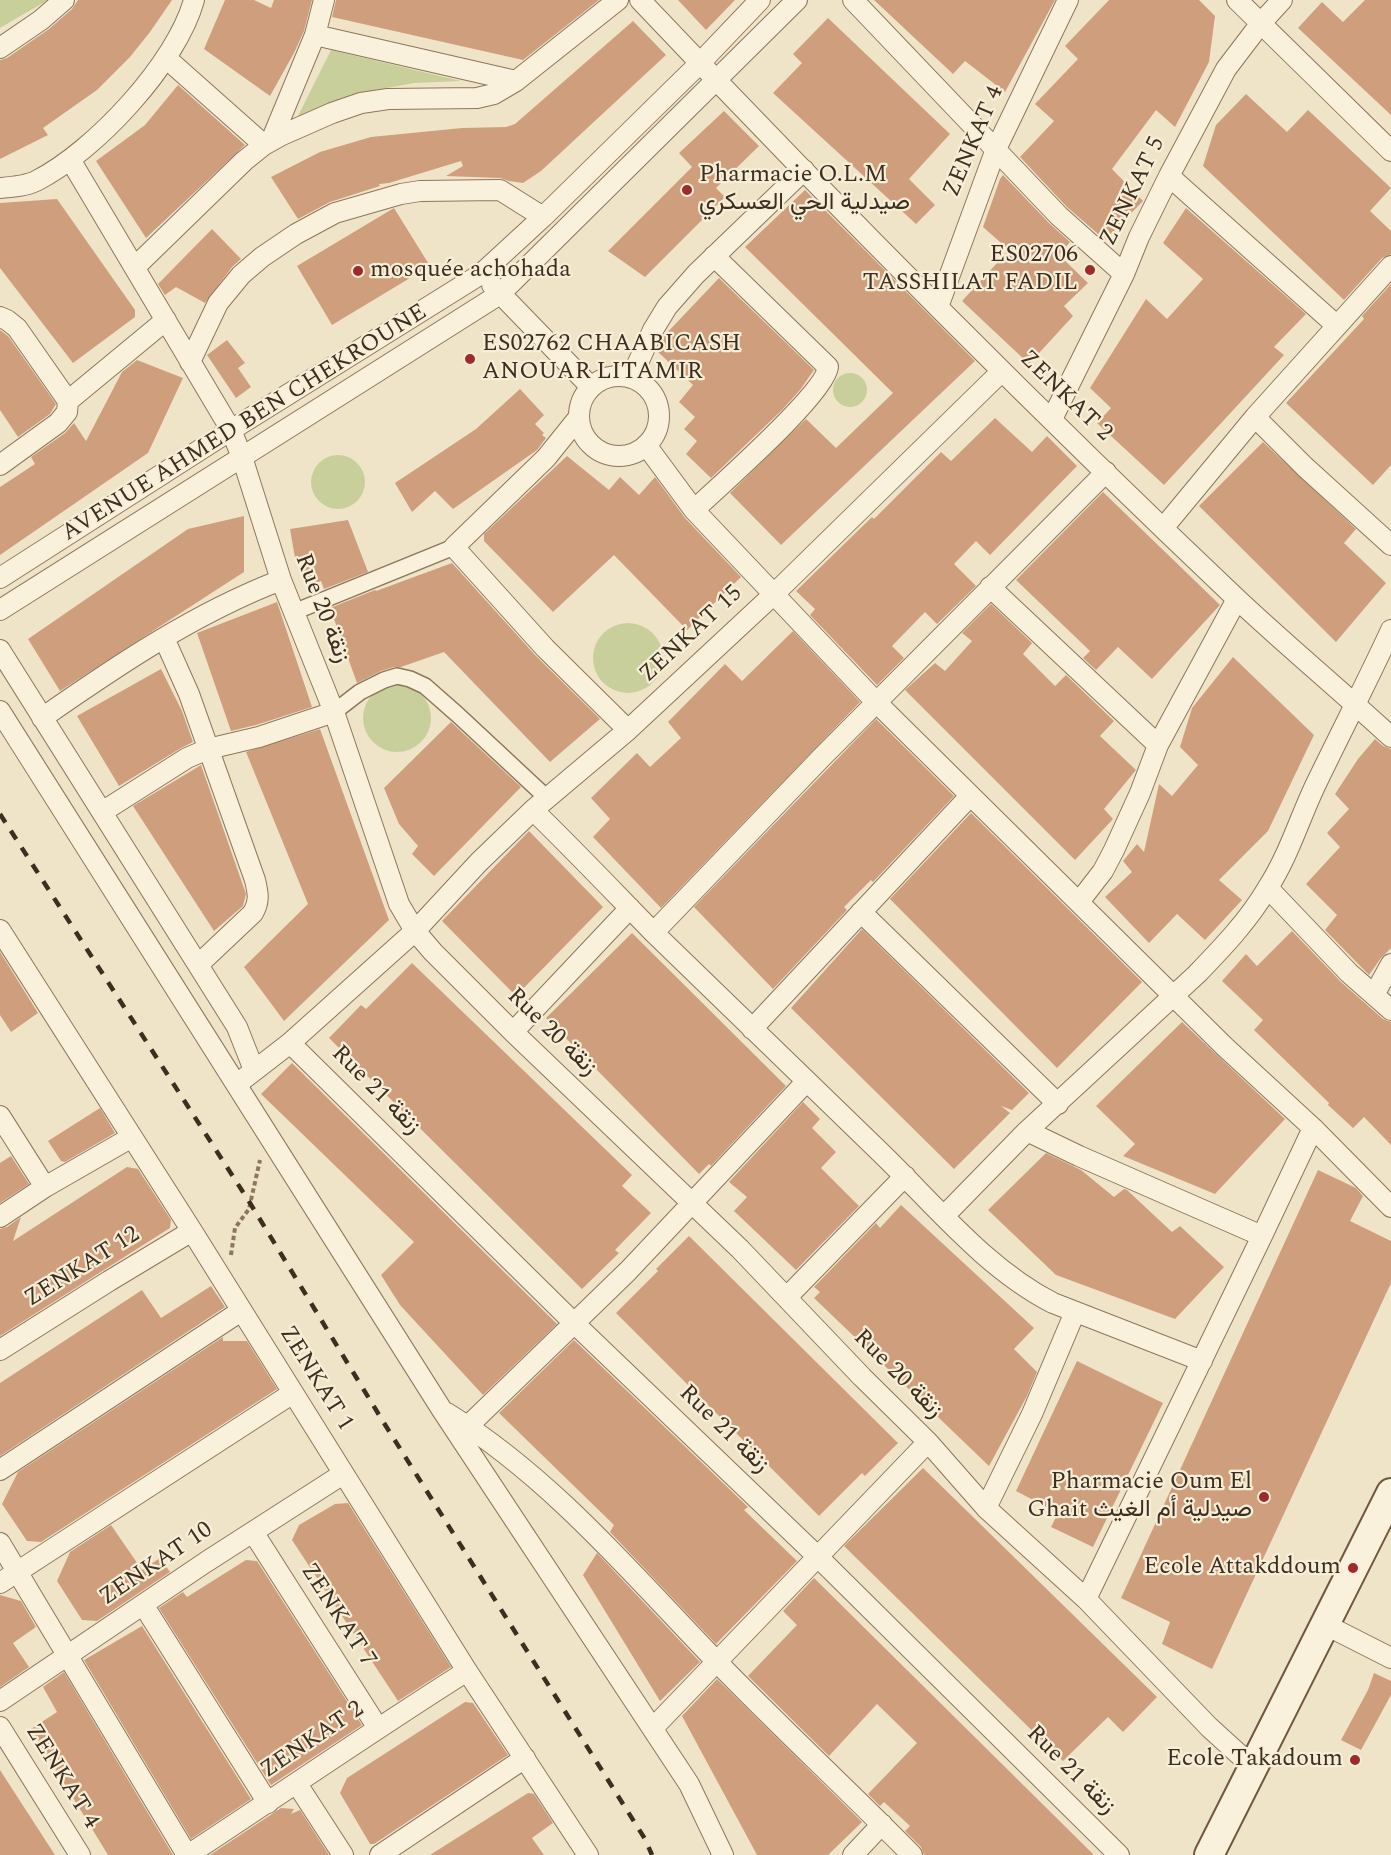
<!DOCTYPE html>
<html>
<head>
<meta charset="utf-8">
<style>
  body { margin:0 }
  canvas { display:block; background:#f0e4c8 }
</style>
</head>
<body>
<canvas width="1391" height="1855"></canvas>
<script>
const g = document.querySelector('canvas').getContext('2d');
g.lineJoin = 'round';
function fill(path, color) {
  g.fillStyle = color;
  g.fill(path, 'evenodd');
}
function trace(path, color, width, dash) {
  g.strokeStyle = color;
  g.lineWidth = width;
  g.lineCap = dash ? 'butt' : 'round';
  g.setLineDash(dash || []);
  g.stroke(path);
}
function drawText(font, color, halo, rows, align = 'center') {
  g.font = font + ' Spectral,Vazirmatn,serif';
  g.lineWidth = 4.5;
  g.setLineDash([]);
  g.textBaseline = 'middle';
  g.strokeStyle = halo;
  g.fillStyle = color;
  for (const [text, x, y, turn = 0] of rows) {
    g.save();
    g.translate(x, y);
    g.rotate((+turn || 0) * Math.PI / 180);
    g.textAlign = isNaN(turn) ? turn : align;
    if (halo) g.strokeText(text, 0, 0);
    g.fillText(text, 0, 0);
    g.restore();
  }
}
const green = new Path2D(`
  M0,0H48L0,28Z
  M331,50L461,81L414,83L360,93L296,120Z
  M833 390a17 17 0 1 1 34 0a17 17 0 1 1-34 0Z
  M311 482a27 27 0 1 1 54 0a27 27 0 1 1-54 0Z
  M593 658a35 35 0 1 1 70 0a35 35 0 1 1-70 0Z
  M363 718a34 34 0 1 1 68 0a34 34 0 1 1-68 0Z`);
const building = new Path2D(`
  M78,0H172L150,32L130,57L97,90L43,128L48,135L0,159V60L7,58L49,29L72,9Z
  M225,0H254L271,8L274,0H312L304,31L294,53L270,96L204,49Z
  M336,0H599L523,60L332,17Z
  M678,0H735L706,30Z
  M874,0H1055L1005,92L965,61L953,74Z
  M1109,0H1199L1215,16L1209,62L1175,127L1156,110L1112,169L1143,201L1105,240L1067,207L1020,157L1054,121L1035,104L1078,59L1065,46Z
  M1365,0H1391V115L1298,28L1322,2L1343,22Z
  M828,18L950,134L909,179L935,205L916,224L773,93L802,63L793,54Z
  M633,21L666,55L541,171L523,183L509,181L500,178L446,176L463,166L461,161L389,183L379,184L380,186L330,202L298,219L271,177L320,152L371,137L462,128L506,127L515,124Z
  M178,85L245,145L146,238L96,161L145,125Z
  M1246,94L1287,132L1308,110L1391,188L1370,211L1391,231V254L1382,258L1344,300L1203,166L1216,125Z
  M724,111L759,146L716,188L725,197L645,277L608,251L692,167L679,153Z
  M1003,175L1050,224L1070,242L1059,255L1088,283L1064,306L1073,316L1029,364L962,301L1009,250L983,227L1000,179Z
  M805,190L975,361L781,545L730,493L806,419L836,448L893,393L745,247Z
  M57,199L135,310V317L73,363L0,268V203Z
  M394,208L430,266L332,325L297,266Z
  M1186,208L1306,314L1274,347L1284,355L1164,485L1097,423L1111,408L1090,388L1146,299L1167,319L1203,279L1163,243Z
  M212,229L241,259L232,267L205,303L176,287L165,295L158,284Z
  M719,278L814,370L800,390L782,410L711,478L686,454L697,441L684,429L695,417L679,402L693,385L657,351L663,337Z
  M1391,284V465L1373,485L1286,403L1364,319L1362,316Z
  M0,330L8,336L56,404L50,414L18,437L0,410Z
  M227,340L245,363L238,368L251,387L236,398L207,355Z
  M137,360L183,378L148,453L0,555V487L35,464L31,457L65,433L74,423L86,441L122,372Z
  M520,389L544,415L535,424L544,433L542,435L546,438L537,450L453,509L435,491L412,512L395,483L476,429Z
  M995,418L1032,452L1047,436L1077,466L990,555L976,541L954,564L976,586L937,624L925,612L892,646L904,658L877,685L810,615L815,609L796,591L872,517L874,519L941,452L951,461Z
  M1263,442L1356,529L1344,543L1386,583L1336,642L1199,506Z
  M567,456L609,490L620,477L639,495L655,477L685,518L741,577L687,630L614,555L553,612L484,541V534Z
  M1103,492L1220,605L1152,679L1118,647L1096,670L1083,658L1090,651L1016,580Z
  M244,516V572L60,691L28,639L188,529Z
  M348,520L368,572L324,589L321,581L310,585L295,558L290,529Z
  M452,563L536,656L600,719L550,762L444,652L401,667H394L381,671L357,683L330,608L375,590L376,591Z
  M277,602L312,707L256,725L231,731L197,633Z
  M991,604L1032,643L1023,654L1055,686L1066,675L1114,721L1100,736L1136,770L1104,809L1113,819L1075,860L905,690L935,663L945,671L972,641L962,633Z
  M793,631L860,702L661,908L593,837L610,819L591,798L637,753L650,767L681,738L668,722L725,664L742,681Z
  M1233,657L1314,735L1268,831L1219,880L1242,900L1205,940L1177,914L1149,943L1105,897L1132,872L1123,861L1137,844L1144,852L1159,784L1172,796L1198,765L1180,747L1192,708Z
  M161,669L182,711L193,742L181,748L119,786L77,716Z
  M876,719L954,796L873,882L871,880L844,907L847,910L773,989L694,907Z
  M451,722L521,787L434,876L412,854L418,846L399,824L384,788Z
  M320,729L389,920L284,1021L244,967L308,904L246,752Z
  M1375,739L1383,746L1391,749V948L1381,958L1369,975L1325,930L1337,915L1306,884L1340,847L1327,833L1349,809L1335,794L1358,759Z
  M201,765L246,894L243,906L214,931L133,806Z
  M971,813L1142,982L1057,1068L890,899Z
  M529,831L603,907L516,996L442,921Z
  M862,929L1029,1093L1012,1110L1001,1106L1010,1113L954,1169L791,1008Z
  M1292,931L1341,982L1383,1019L1391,1022V1145L1364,1117L1353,1128L1328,1105L1329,1103L1254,1030L1263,1020L1222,981L1246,954L1257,966Z
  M632,933L786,1086L711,1166L709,1164L699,1174L546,1018Z
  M0,952L38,1013L11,1032L0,1015Z
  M412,963L632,1175L622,1186L651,1213L615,1250L619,1253L582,1289L329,1038L361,1005L366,1009Z
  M1182,1022L1285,1119L1215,1194L1123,1156L1135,1144L1096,1106Z
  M292,1063L557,1324L483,1395L400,1305L381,1275L414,1242L261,1094Z
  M803,1102L820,1119L812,1128L836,1152L821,1168L859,1206L796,1270L734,1211L747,1197L729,1182Z
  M100,1108L115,1133L65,1162L61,1161L48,1141Z
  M1046,1153L1081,1170L1114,1197L1124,1189L1127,1190L1172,1232L1180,1226L1224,1267L1175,1319L1056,1275L988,1210Z
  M11,1156L29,1184L0,1203V1163Z
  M127,1167L138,1169L171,1220L170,1228L0,1336V1229L7,1227L21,1217L13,1241Z
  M1318,1170L1356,1188L1363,1196L1350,1221L1391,1241V1283L1212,1669L1162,1644L1170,1622L1121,1598Z
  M901,1205L1034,1328L1014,1349L1037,1372L1027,1396L989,1466L814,1298L820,1292L814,1287L876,1223L880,1228Z
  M689,1236L898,1443L865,1476L862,1473L819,1516L616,1313L658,1271L656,1269Z
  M211,1286L225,1307L0,1456V1383L142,1290L161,1318Z
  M223,1337V1341H247L277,1389L41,1542L27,1541L2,1504L18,1472Z
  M574,1340L748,1507L744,1510L797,1561L716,1644L610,1532L614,1525L499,1413Z
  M1077,1361L1163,1403L1093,1547L1051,1527L1058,1513L1016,1491Z
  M923,1468L1157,1697L1123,1732L1108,1717L1063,1761L844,1546Z
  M348,1503L451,1667L398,1701L292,1540L299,1525L335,1504Z
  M111,1525L142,1570L160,1558L170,1572L97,1621L82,1620L57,1581L70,1552Z
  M597,1553L700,1662L660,1701L583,1575Z
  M246,1560L257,1561L362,1725L271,1785L159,1608L183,1592L187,1597Z
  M814,1578L1094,1855H924L921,1847L905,1831L910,1826L884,1802L880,1806L868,1794L917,1743L877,1704L829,1756L748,1676L797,1625L783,1611Z
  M0,1595L21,1601L36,1627L13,1643L29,1667L0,1687Z
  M142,1626L251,1799L191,1839L84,1660Z
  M64,1672L130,1783L173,1855H108L31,1729L57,1712L43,1687Z
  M1374,1673L1391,1681V1695L1361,1750L1341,1740L1368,1690Z
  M717,1679L862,1822L828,1855H757L682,1716Z
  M465,1702L473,1703L508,1755L374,1844H370L340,1793L347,1778Z
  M0,1770L55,1855H0Z
  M528,1793L534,1794L553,1823L532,1838L544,1855H430Z
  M281,1808L294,1809L291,1814L300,1810L329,1855H210Z`);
const path = new Path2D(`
  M231,1255L235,1228L249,1209L260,1160`);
const pedestrian = new Path2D(`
  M294,612L454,547
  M334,712L360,692L384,680L397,676L410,679L425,686L458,715L547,798`);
const minor = new Path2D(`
  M640,0C834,205 1032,405 1237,599C1287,646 1340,690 1391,737
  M853,0L1059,216L1124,274
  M1237,0L1391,151
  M315,35L516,81
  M0,48L41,20L64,0
  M166,58L264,145
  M271,141L315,35L324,0
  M71,161L231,430L242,457L281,580L334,712L399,904L415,931L433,952L513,1032L740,1249L862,1377L928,1442L986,1508L1086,1599L1209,1727L1254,1768
  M1169,176L1336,325
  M0,188C12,187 26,186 36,181C94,152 177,63 194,0
  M135,267L244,161L264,145L282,135L332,113L361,103L388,99L477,98L494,94L516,81L618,0
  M492,285L591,387
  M938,307L996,149L1068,0
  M0,317L7,320L17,328L68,401L67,412L58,423L0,465
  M190,362L218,303L241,275L262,257L296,234L335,213L401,194L420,191L500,190L543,217
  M579 416a40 40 0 1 1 80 0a40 40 0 1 1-80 0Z
  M631,378L653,330L667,307L696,274L804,170
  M68,401L166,320
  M579,417L546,458L454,547L545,648L628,730
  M1255,417L1305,467L1391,545
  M1052,419L1124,274L1139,237L1169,176L1226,69L1261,23L1282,0
  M646,445L694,510L876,702L1225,1047L1313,1128L1391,1207
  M694,510C718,487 825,394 828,367L714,256
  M1164,527L1255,417L1391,266
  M0,578L231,430L481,274L543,217L700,63L760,0
  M990,587L1158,745
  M0,610L500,294L797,0
  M164,638L189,694L255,880C258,893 260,901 253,913L199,964
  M0,650L237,1027L254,1070
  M0,711L442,1410L689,1784L723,1855
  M42,718C118,665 195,613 281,580
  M533,810C574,850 614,892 654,933C729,1006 804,1079 879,1151C934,1204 985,1268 1053,1303L1202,1361
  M102,812L187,758L208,749L259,737L334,712
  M1268,888L1349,973L1391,1010
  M1079,902L1103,871L1114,850L1140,793L1158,745L1237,599
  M861,912L1058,1104
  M0,930L192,1231L467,1671L588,1855
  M654,932L822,757L1106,472
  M1374,995L1391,964
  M752,1029L970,796
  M513,1032L630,908
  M290,1043L574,1323L817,1556L1119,1855
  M237,1084L290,1043L415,931L479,862L533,810L628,730L773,595L1001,372
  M0,1116L45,1187
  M1027,1131L1079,1156L1262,1236
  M944,1216L1027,1131L1197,974C1223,947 1248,921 1267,889C1288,857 1299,820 1315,786C1340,734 1367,682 1391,630
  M0,1217L45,1187L132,1137
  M787,1297L905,1176
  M0,1350L109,1281L192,1231
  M447,1413C552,1478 633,1575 718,1663C781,1728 848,1790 912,1855
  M468,1426L628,1271L806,1082
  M0,1470L241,1311
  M986,1508L1032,1414L1075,1312
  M253,1532L378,1728
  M0,1543C62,1647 125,1750 187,1855
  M0,1583L293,1393
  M1086,1599L1262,1236L1313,1128
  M144,1606L268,1803
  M1326,1625L1391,1658
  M0,1701L206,1562L343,1474
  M0,1727L80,1855
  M653,1728L928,1442
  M297,1784L343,1855
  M188,1855C281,1794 372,1731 467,1671
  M380,1855L525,1758
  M853,1855L882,1824`);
const secondary = new Path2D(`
  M1209,1855L1391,1493`);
const rail = new Path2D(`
  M0,814L250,1203L384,1423L645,1839L652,1855`);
const markers = [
  [687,190,6,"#9e2a2b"],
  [1090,270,6,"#9e2a2b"],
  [358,271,6,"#9e2a2b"],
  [470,359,6,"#9e2a2b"],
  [1264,1497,6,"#9e2a2b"],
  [1353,1568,6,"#9e2a2b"],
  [1355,1760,6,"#9e2a2b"]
];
const streetNames = [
  ["ZENKAT 4",975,142,-67],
  ["ZENKAT 5",1134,192,-64],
  ["ZENKAT 2",1065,397,44],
  ["AVENUE AHMED BEN CHEKROUNE",245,424,-32],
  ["Rue 20 زنقة",321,609,69],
  ["ZENKAT 15",692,635,-43],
  ["Rue 20 زنقة",551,1033,44],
  ["Rue 21 زنقة",375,1091,45],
  ["ZENKAT 12",83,1268,-32],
  ["Rue 20 زنقة",897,1375,45],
  ["ZENKAT 1",315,1379,58],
  ["Rue 21 زنقة",723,1430,44],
  ["ZENKAT 10",157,1565,-34],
  ["ZENKAT 7",337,1616,57],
  ["ZENKAT 2",313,1741,-34],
  ["Rue 21 زنقة",1070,1771,45],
  ["ZENKAT 4",61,1777,58]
];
const poiNames = [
  ["Pharmacie O.L.M",699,176,"left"],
  ["صيدلية الحي العسكري",699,204,"left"],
  ["ES02706",1078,256],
  ["TASSHILAT FADIL",1078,284],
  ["mosquée achohada",370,271,"left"],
  ["ES02762 CHAABICASH",482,345,"left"],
  ["ANOUAR LITAMIR",482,373,"left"],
  ["Pharmacie Oum El",1252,1483],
  ["Ghait صيدلية أم الغيث",1252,1511],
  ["Ecole Attakddoum",1341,1568],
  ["Ecole Takadoum",1343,1760]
];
fill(green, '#c9cf9b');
fill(building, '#cf9f7d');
trace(pedestrian, '#8d765c', 18);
trace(minor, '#8d765c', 22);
trace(secondary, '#6f573f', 32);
trace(path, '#8d765c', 4, [4.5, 3]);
trace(pedestrian, '#faf1dc', 15);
trace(minor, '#faf1dc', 20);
trace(secondary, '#faf1dc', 28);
trace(rail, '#3d2e20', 4.5, [10, 10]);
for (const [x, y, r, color] of markers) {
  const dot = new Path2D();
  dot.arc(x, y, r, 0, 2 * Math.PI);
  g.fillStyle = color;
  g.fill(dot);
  trace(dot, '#f7eed8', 2);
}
drawText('24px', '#3d2e20', '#f7eed8', streetNames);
drawText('24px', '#3d2e20', '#f7eed8', poiNames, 'right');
</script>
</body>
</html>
